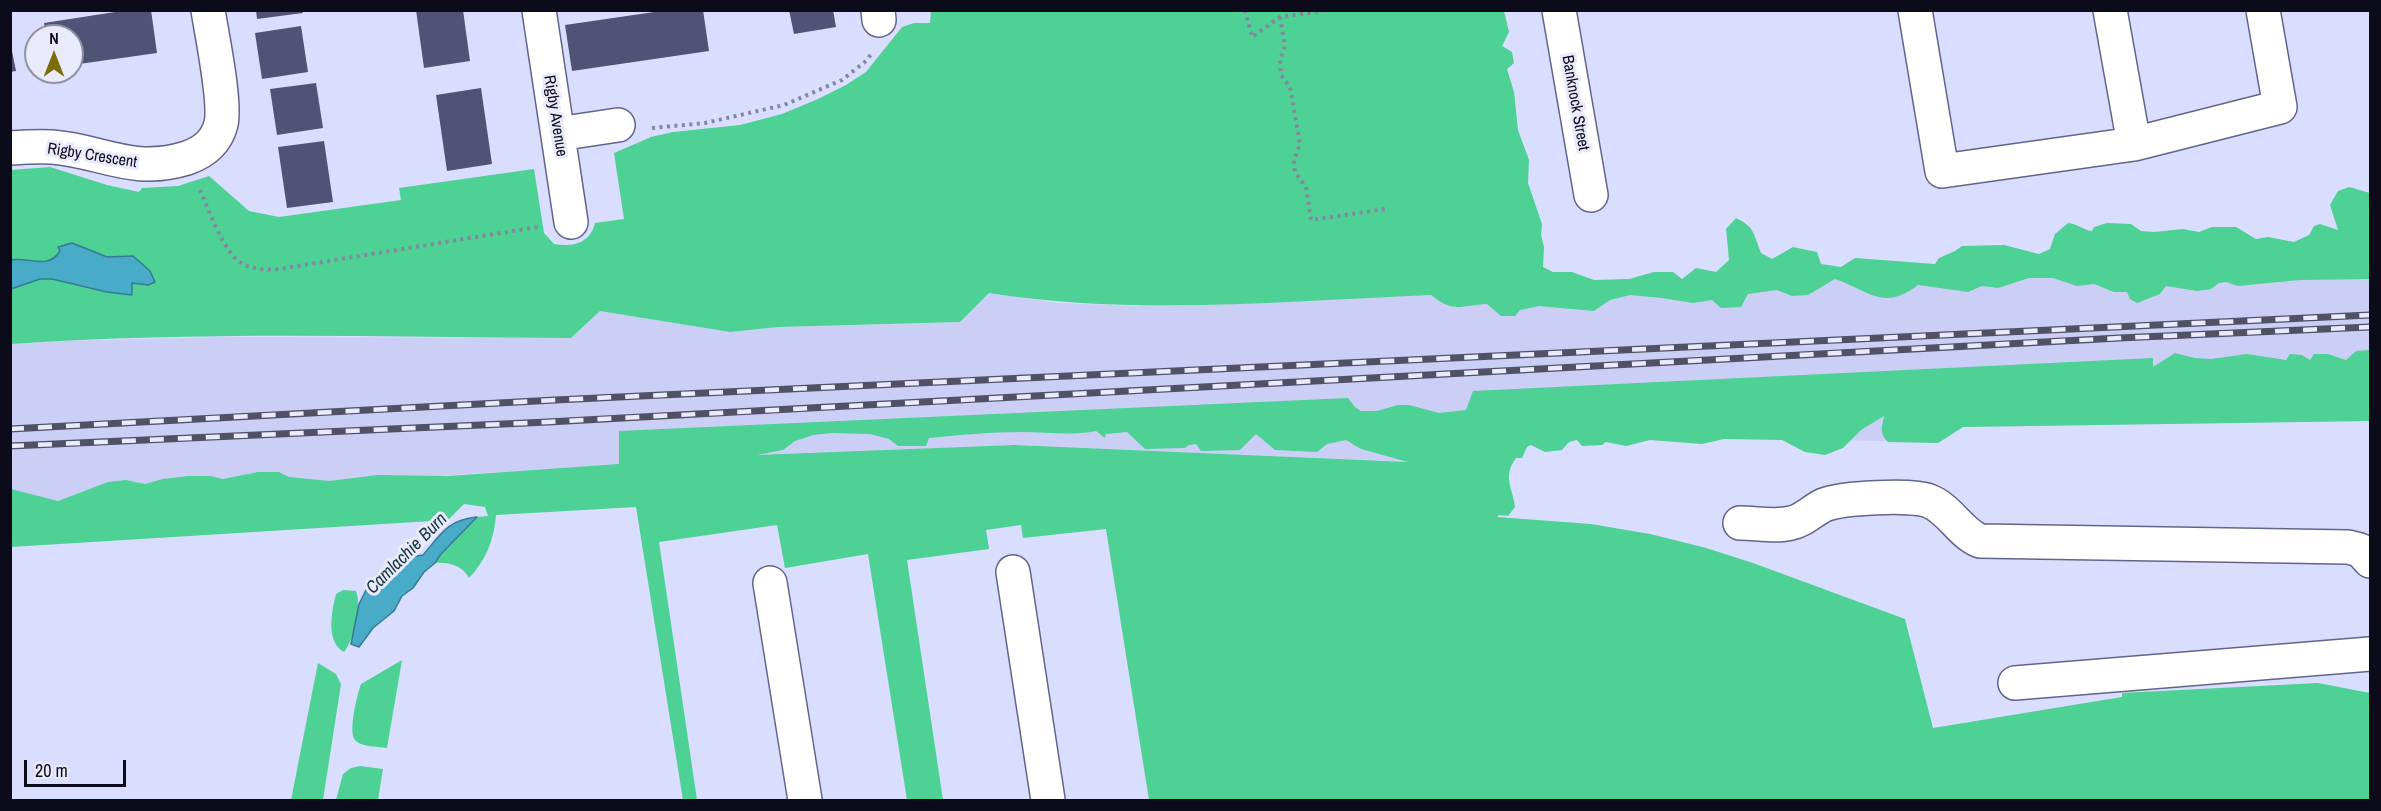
<!DOCTYPE html>
<html>
<head>
<meta charset="utf-8">
<style>
  body { margin:0 }
  #map { position:relative; width:2381px; height:811px; overflow:hidden; background:#d9ddfe; font-family:"Archivo Narrow",sans-serif }
  canvas { display:block }
  .frame { position:absolute; inset:0; border:12px solid #0b0b19; pointer-events:none }
  .north { position:absolute; left:24px; top:24px; width:60px; height:60px; box-sizing:border-box; background:#e9ebfc; border:2px solid #9091a1; border-radius:50%; rotate:0deg; font-size:16px; font-weight:700; line-height:24px; text-align:center; color:#0b0b19 }
  .north::after { content:''; display:block; margin:auto; width:21px; height:27px; background:#7b6d09; clip-path:polygon(50% 0,100% 100%,50% 72%,0 100%) }
  .scale { position:absolute; left:24px; top:760px; width:102px; height:27px; box-sizing:border-box; border:3px solid #0b0b19; border-top:0; padding-left:8px; font-size:18px; line-height:21px; white-space:nowrap; color:#0b0b19; -webkit-text-stroke:4px #e9ebfc; paint-order:stroke }
</style>
</head>
<body>
<div id="map">
<canvas width="2381" height="811"></canvas>
<div class="frame"></div>
<div class="north">N</div>
<div class="scale">20 m</div>
</div>
<script>
const g = document.querySelector('canvas').getContext('2d');
g.lineJoin = 'round';
function fill(path, color) {
  g.fillStyle = color;
  g.fill(path, 'evenodd');
}
function trace(path, color, width, dash) {
  g.strokeStyle = color;
  g.lineWidth = width;
  g.lineCap = dash ? 'butt' : 'round';
  g.setLineDash(dash || []);
  g.stroke(path);
}
function drawText(font, color, halo, rows, align = 'center') {
  g.font = font + ' "Archivo Narrow",sans-serif';
  g.lineWidth = 6;
  g.setLineDash([]);
  g.textBaseline = 'middle';
  g.strokeStyle = halo;
  g.fillStyle = color;
  for (const [text, x, y, turn = 0] of rows) {
    g.save();
    g.translate(x, y);
    g.rotate((+turn || 0) * Math.PI / 180);
    g.textAlign = isNaN(turn) ? turn : align;
    if (halo) g.strokeText(text, 0, 0);
    g.fillText(text, 0, 0);
    g.restore();
  }
}
const built = new Path2D(`
  M2079,230L2296,244L2370,232V421L1963,427L1938,443L1484,428L1411,462L1015,445L752,456L11,503V344L54,341L225,337L571,338L600,311L730,332L778,327L960,322L989,293L1059,303L1132,306L2051,268Z`);
const green = new Path2D(`
  M931,11H1504L1509,32L1502,46L1512,52L1514,63L1507,69L1514,92L1518,130L1529,160L1528,183L1542,224L1541,235L1544,247L1543,267L1553,272H1572L1594,280L1629,279L1654,272H1673L1682,279L1696,268L1716,272L1729,260L1726,229L1736,218C1755,227 1754,235 1761,253L1772,259L1793,247L1817,252L1821,264L1841,267L1855,258L1935,264L1939,258L1955,251L1962,246L2004,245L2039,254L2050,249L2055,234L2068,223C2078,224 2083,230 2092,231L2094,227L2107,223L2131,224L2141,231L2154,232L2183,229L2199,232L2212,227H2236L2256,239L2268,237L2294,242L2309,235L2314,226L2320,224L2338,230L2330,205L2338,191L2349,187L2370,193V279L2300,280L2238,286L2226,282L2219,283L2211,289L2197,291L2166,286L2160,294L2137,303L2130,299L2127,292H2114L2094,284L2077,286L2053,278H2029L1998,288L1982,286L1968,292L1918,285C1883,312 1868,290 1835,279L1808,295L1792,296L1777,290L1748,294L1741,307L1721,308L1712,300L1693,303L1662,298L1630,295L1610,300L1594,311L1539,306L1520,310L1515,316H1501L1487,304C1460,305 1455,314 1431,295C1284,301 1135,316 989,293L960,322L778,327L730,332L600,311L571,338C384,337 196,331 11,344V170L50,167L107,185L139,192L142,188L178,186L209,176L249,211L279,217L401,200L399,188L534,169L544,233L554,244C572,247 590,244 595,223L624,219L614,153L651,137L673,132L740,125L782,114L818,99L846,85L866,72L902,27L914,23H930Z
  M2370,350V421L1963,427L1938,443L1888,442C1879,433 1882,427 1884,416L1861,430L1843,448L1825,455L1805,452L1782,440L1724,439L1702,444L1650,440L1626,446L1606,442L1602,445L1582,446L1577,440L1569,442L1562,450L1545,452L1531,445L1527,447L1522,458H1516C1502,477 1513,488 1515,507L1508,516L1499,515L1497,517L1591,524L1650,534L1706,548L1753,563L1905,619L1933,728L2122,697V693L2318,683L2370,693V800H1149L1106,529L1023,538L1021,525L986,530L989,549L907,560L943,800H907L868,554L785,568L777,525L659,542L697,800H683L636,507L496,515C494,540 486,560 469,578C463,566 449,562 435,563L441,554L477,517L488,516L485,507L464,504L448,520L11,547V489L58,501L108,482L126,480L145,484L163,479L188,476H210L223,479L258,472H279L289,477L329,481L378,475L448,476L619,464V431L1348,398L1355,407L1361,411H1377L1398,405H1409L1439,413L1466,410L1473,391L2153,358V367L2175,353L2195,358L2211,359L2247,354L2286,360L2290,354L2302,355L2310,360L2314,354H2328L2346,360L2356,351ZM1096,431L1105,438L1106,434L1127,432L1145,449L1185,448L1189,445L1196,444L1201,451L1240,450L1256,434L1275,450L1317,452L1327,444L1346,440L1361,449L1408,462L1015,445L757,455L783,450L795,441L813,435L832,433L870,434L889,439L898,446H926L929,438C960,435 990,432 1022,432C1046,432 1072,436 1096,431Z
  M343,590L356,591C362,606 354,640 344,652C325,642 332,610 336,594Z
  M402,660L387,748C378,747 361,747 355,740C348,732 357,695 361,684Z
  M318,663L336,674L341,684L323,800H291Z
  M360,766L383,769L378,800H336L343,774L351,768Z`);
const water = new Path2D(`
  M72,243L107,257L133,256L150,271L155,282L148,285L132,283V295L107,292L52,279H40L11,289V260C27,256 48,271 60,251L58,247Z
  M477,517L441,554L435,563L424,572L413,588L402,596L394,611L373,628L359,647L351,644L359,604L368,586L377,574L395,569L403,558L423,555C441,534 447,520 477,517Z`);
const building = new Path2D(`
  M128,10H151L157,53L72,65V36H46L44,23Z
  M256,10H302L303,13L257,19Z
  M416,10H463L470,61L424,68Z
  M668,10H703L709,51L572,71L565,25Z
  M789,10H833L836,27L794,34Z
  M301,26L308,72L262,79L255,33Z
  M10,41L16,71L10,72Z
  M316,83L323,128L277,135L270,89Z
  M481,88L492,164L447,171L436,95Z
  M324,141L333,202L287,208L278,147Z`);
const path = new Path2D(`
  M1245,10L1252,37L1280,17L1329,10
  M1280,17L1285,46L1280,60L1281,75L1290,87L1300,144L1294,160L1295,172L1306,187L1311,220L1385,209V207
  M652,128L705,123L784,105L842,80L866,61L872,53
  M200,190C209,210 223,251 241,263C250,269 262,269 273,270L538,227`);
const minor = new Path2D(`
  M539,10L571,222
  M878,10L879,20
  M1559,10L1591,195
  M1915,10L1942,171L2134,144L2280,107L2263,10
  M2110,10L2134,144
  M558,134L618,125
  M10,148C24,147 38,146 52,147C103,151 132,175 187,158C204,152 216,143 221,124C226,102 212,36 208,10
  M1740,523C1756,523 1776,527 1791,523C1803,521 1813,510 1824,505C1841,498 1912,494 1929,501C1950,509 1960,533 1980,541L2348,547L2360,550L2370,561
  M1013,572L1048,800
  M770,583L805,800
  M2015,683L2370,654`);
const rail = new Path2D(`
  M10,429L555,400L2370,315
  M10,446L548,422L2119,338L2370,327`);
const streetNames = [
  ["Banknock Street",1575,103,80],
  ["Rigby Avenue",555,116,81],
  ["Rigby Crescent",92,156,9]
];
const waterNames = [
  ["Camlachie Burn",407,554,-45]
];
fill(built, '#cbcff6');
fill(green, '#4dd195');
fill(water, '#48abc8');
trace(water, '#367b94', 1.5);
fill(building, '#505376');
trace(minor, '#616589', 36);
trace(path, '#8587a1', 4, [3, 4.5]);
trace(minor, '#fff', 33);
trace(rail, '#505165', 7);
trace(rail, '#e9ebfc', 4.5, [14]);
drawText('16px', '#0b0b19', '#e9ebfc', streetNames);
drawText('italic 18px', '#17353e', '#e9ebfc', waterNames);
</script>
</body>
</html>
